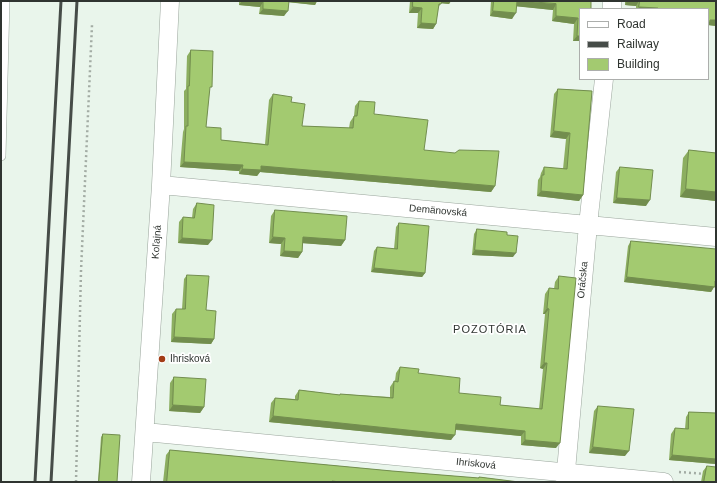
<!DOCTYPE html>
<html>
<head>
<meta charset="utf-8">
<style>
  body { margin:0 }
  #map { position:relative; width:717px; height:483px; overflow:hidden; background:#e9f5eb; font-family:Helvetica,sans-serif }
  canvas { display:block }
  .frame { position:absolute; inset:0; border:2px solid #2f3430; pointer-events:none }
  .legend { position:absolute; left:579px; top:8px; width:130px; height:72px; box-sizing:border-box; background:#fff; border:1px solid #acaeac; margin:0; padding:5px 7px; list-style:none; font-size:12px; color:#2f3430 }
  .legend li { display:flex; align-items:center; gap:8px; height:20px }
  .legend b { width:20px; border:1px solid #acaeac }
</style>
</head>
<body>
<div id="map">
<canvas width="717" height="483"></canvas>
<div class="frame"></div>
<ul class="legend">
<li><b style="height:5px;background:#fff"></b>Road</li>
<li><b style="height:5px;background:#464c48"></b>Railway</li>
<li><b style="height:11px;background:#a3ca70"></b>Building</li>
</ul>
</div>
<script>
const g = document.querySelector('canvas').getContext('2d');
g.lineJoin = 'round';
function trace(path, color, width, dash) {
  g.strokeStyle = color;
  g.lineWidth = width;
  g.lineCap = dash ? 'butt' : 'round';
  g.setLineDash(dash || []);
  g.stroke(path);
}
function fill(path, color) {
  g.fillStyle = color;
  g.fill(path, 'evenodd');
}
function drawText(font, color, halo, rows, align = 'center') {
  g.font = font + ' Helvetica,sans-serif';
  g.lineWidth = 3.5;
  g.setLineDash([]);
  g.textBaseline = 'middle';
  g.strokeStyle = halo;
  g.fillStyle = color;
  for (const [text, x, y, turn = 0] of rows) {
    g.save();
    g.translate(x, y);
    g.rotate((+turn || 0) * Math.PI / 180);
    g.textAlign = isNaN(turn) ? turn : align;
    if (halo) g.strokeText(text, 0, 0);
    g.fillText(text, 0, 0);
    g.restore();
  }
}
const path = new Path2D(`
  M679,472L706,474
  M76,482L81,271L92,25`);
const service = new Path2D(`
  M1,156L5,1`);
const minor = new Path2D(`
  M612,9V1
  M161,185L716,237
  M145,432L664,482
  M141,482L161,185L170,1
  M565,482L588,225L604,79`);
const rail = new Path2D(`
  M35,482L61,1
  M51,482L77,1`);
const wall = new Path2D(`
  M239,1H317L315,5L289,2L284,16L259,14L260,7L239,5Z
  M410,1H451L449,4L441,3L438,8L436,24L433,29L417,28L418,13H409Z
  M487,1H591L580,9V41H573L574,24L552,21L553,10L516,6L512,19L490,16L491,1Z
  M625,1H716V26L708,25V9H636V6L625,5Z
  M191,50L209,91L206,127L221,140L265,144L269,100L273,94L291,102L302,126L349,128L350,122L354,116L355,106L359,101L374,114L424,150L495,186L491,192L260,172L257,176L239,174V171L180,167L183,132L184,129V91L186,89L187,56Z
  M558,89L592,91L583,195L579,201L537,196L538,180L540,177L541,173L544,167L563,169L566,139L550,137L554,94Z
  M689,150L716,153V201L680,197L683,158Z
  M620,167L646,206L613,203L616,172Z
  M197,203L208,245L178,243L179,222L183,217L192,218L193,209Z
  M275,210L345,240L341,246L303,243L302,252L298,258L280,256L281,244L269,243L271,216Z
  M399,223L425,273L422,277L371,272L374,251L377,247L394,249L396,227Z
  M477,229L507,235L513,257L472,255L474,234Z
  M631,241L714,287L711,292L624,282L628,246Z
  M187,275L206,310L214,339L211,344L171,342L172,314L176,309H182L184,279Z
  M559,276L556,448L521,445V436L456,430L451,440L269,422L271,403L275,398L295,399V396L299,390L340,395V394L390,397V387L394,381H395L396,373L400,367L418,373L459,393L500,405L539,409L543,369L540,368L545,314H543L545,294L549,288L554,289L555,282Z
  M174,377L204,407L200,413L169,411L170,383Z
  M598,406L625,456L589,453L594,411Z
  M689,412L716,413V464L669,460L671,434L675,428L685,429L686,417Z
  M103,434L117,482H98L101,437Z
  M170,450L392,471L478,478L479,477L519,482H163L166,455Z
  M707,466L716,482H701L703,471Z`);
const shadedWall = new Path2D(`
  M242,1H256L263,2L260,7L239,5Z
  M286,1H317L315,5L286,2Z
  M440,1H451L449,4L438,3Z
  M516,1H521L556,4L553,10L513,6Z
  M627,1H639L636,6L625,5Z
  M413,7L422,8L418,13H409Z
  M639,7L658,8L657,9H638Z
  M263,9L288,11L284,16L259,14Z
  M493,11L516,13L512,19L490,16Z
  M556,16L578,18L574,24L552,21Z
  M710,20H716V26L708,25V22Z
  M421,23L436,24L433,29L417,28Z
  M577,36H580V41H573Z
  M554,131L570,133L566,139L550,137Z
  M184,162L243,165L239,171L180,167Z
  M261,166L495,186L491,192L260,172L257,176L239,174L242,169Z
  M686,189L716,192V201L680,197Z
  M541,191L583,195L579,201L537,196Z
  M617,198L650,200L646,206L613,203Z
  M273,237L285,238L281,244L269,243Z
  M303,237L345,240L341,246L300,243Z
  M182,238L212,240L208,245L178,243Z
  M475,250L516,253L513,257L472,255Z
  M284,251L302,252L298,258L280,256Z
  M374,268L425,273L422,277L371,272Z
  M627,277L716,281V287H714L711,292L624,282Z
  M547,308L549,309L545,314H543Z
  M174,337L214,339L211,344L171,342Z
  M544,363H547L543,369L540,368Z
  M173,405L204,407L200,413L169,411Z
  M273,416L455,435L451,440L269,422Z
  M456,424L525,431L521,436L452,429Z
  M525,440L560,443L556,448L521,445Z
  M593,447L629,451L625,456L589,453Z
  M672,455L716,459V464L669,460Z`);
const building = new Path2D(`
  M256,1H289L288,11L263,9V2Z
  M413,1H442L441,4H439L436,24L421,23L422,8L413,7Z
  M494,1H517L516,13L493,11Z
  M521,1H591V9H580V36H577L578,18L556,16V4Z
  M640,1H716V20H710V22H708V9H658V8L639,7Z
  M191,50L213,51L212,87H210L206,127L221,128V140L268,145L273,94L292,97L291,102L305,104L302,126L353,128L354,116H357L359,101L375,102L374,114L428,120L424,150L455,153L459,150L499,151L495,186L261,166V170L242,169L243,165L184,162L186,126H188V86H189Z
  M558,89L592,91L583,195L541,191L542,175H544V167L567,169L570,133L554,131Z
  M689,150L716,153V192L686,189Z
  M620,167L653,170L650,200L617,198Z
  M197,203L214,205L212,240L182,238L183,217L194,218Z
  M275,210L347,216L345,240L303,237L302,252L284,251L285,238L273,237Z
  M399,223L429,226L425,273L374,268L377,247L397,249Z
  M477,229L507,232V235L518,236L516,253L475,250Z
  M631,241L716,249V281H715V287L627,277Z
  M187,275L209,276L206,310L216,311L214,339L174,337L176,309H185Z
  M559,276L576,278L560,443L525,440V431L456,424L455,435L273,416L275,398L298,400L299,390L340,395V394L393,398L394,381L398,382L400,367L419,369L418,373L460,378L459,393L501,397L500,405L542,409L547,363H544L549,309L547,308L549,288L558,289Z
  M174,377L206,379L204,407L173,405Z
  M598,406L634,409L629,451L593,447Z
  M689,412L716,413V459L672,455L675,428L688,429Z
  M103,434L120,435L117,482H99Z
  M170,450L392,471L479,478V477L519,482H340L332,481V482H167Z
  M707,466L716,467V482H704Z`);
const markers = [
  [162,359,4,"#a23c15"]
];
const streetNames = [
  ["Demänovská",438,211,5],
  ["Koľajná",157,242,-86],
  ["Oráčska",583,280,-85],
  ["Ihrisková",476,464,6]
];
const poiNames = [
  ["Ihrisková",170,359]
];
const neighbourhoodNames = [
  ["POZOTÓRIA",490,330]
];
trace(service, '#9aa59c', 10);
trace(minor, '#9aa59c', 19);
trace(path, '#a3aca4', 2.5, [2, 3]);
trace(service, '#fff', 9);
trace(minor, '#fff', 18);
trace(rail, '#464c48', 3);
fill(wall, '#8cae60');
fill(shadedWall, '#728d4e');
fill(building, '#a3ca70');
trace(building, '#728d4e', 1);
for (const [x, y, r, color] of markers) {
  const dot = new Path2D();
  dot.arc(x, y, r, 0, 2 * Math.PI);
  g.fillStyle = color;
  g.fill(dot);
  trace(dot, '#fff', 1.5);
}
drawText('10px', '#2f3430', '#fff', streetNames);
drawText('10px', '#2f3430', '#fff', poiNames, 'left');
g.letterSpacing = '1px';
drawText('11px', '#2f3430', '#fff', neighbourhoodNames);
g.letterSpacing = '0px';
</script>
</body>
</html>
